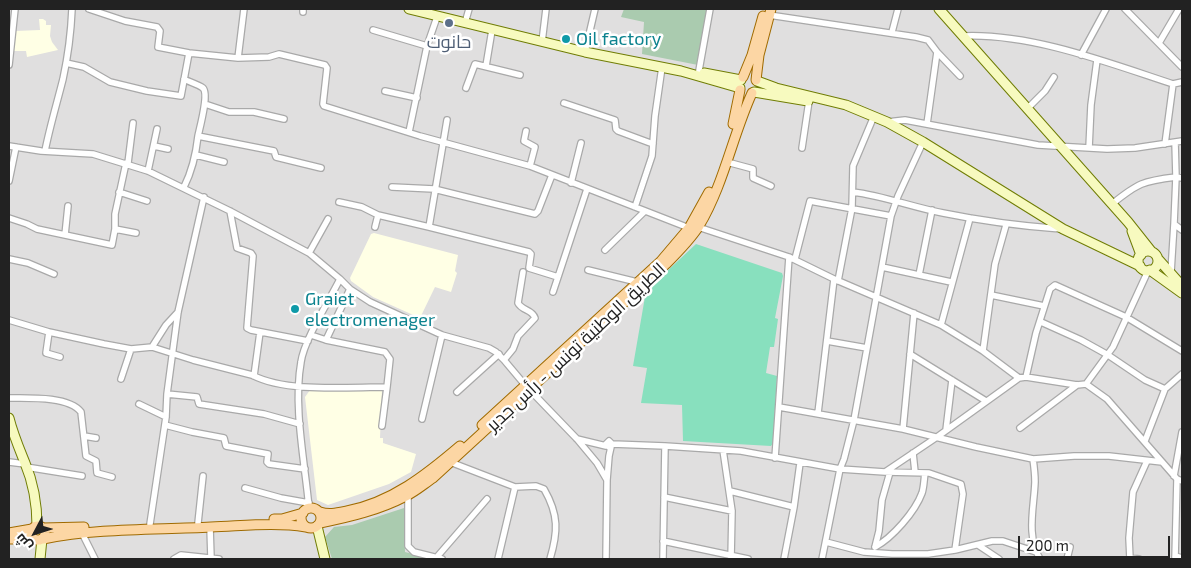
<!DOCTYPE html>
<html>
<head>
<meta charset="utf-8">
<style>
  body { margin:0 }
  #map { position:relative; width:1191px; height:568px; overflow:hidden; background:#f2efe9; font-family:"Exo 2",Cairo,sans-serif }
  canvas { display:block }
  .frame { position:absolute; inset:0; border:10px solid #222; pointer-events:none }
  .north { position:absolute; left:10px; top:508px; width:50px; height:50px; -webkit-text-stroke:4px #fff; paint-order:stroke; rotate:230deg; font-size:14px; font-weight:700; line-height:20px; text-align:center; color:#222 }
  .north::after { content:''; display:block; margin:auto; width:18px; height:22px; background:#222; clip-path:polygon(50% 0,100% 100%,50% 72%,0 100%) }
  .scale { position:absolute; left:1018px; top:536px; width:152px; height:22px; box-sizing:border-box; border:2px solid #222; border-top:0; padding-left:6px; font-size:15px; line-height:18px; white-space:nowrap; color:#222; -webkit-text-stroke:4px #fff; paint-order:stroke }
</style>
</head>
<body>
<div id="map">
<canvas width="1191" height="568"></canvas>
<div class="frame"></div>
<div class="north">ش</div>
<div class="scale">200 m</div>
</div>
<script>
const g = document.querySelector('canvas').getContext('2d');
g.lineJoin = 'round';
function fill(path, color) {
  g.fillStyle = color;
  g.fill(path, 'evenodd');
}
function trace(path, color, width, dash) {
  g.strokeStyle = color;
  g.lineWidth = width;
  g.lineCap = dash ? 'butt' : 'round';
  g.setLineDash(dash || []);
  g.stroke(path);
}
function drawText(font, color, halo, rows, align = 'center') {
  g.font = font + ' "Exo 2",Cairo,sans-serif';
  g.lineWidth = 5;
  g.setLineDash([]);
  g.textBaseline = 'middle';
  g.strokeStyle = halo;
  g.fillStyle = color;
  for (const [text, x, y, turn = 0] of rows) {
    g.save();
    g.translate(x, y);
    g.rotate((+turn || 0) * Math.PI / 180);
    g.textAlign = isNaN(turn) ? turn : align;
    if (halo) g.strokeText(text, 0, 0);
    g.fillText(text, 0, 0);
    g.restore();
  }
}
const residential = new Path2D(`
  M9,9H1182V559H9Z`);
const education = new Path2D(`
  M39,19H43L46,21V25H51L50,36L52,42L58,50L27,57L26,51H13L15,31L40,30Z
  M374,233L458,255L455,271L457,273L451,292L435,287L420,318L373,297L351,281L350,278L371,234Z
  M382,389L380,438H383V443L416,454L411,472L389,484L328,505L317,500L305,397L310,390Z`);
const cemetery = new Path2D(`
  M624,9H707L698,65L642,54L644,22L621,17Z
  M404,508L405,552L433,559H332L325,537L334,527L352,525Z`);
const pitch = new Path2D(`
  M696,244L782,273L783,276L775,318L778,319L774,347H770L766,373L777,376L773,443L771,446L683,441L682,405L641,403L647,368L633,366L646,291Z`);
const street = new Path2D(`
  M89,9L125,21L157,27L160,31L158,47L189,53L238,58L244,9
  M1125,9L1182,67
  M303,12V9
  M769,15L916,37L928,40L937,52
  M465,23L469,9
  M373,30L427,46
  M892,32L898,9
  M963,36C1031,33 1109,63 1173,84L1182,82
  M542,42L546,9
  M1159,43L1179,9
  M585,52L595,9
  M1081,55L1106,9
  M238,58L269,57L279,54L325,65L327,68L323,104L324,106L420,136L530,166L689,228
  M66,63L84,67L110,82L147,91L181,96L189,53
  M9,65L15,9
  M486,66L492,30
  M698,76L710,9
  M184,79C189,82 198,84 203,88C209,94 200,127 198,136L274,151L276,157L321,168
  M466,88L475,64L520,75
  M385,91L417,98
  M564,103L615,120L616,129L618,131L653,144
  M205,104L229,112H254L284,119
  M1027,109L1045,91L1054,77
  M447,120L429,227L529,252L531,254L529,268L558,277L553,292
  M887,122L905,120L1038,145L1107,149L1135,148L1182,141
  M927,124L937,52L960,76
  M526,131L524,141L535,147L530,166
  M409,132L427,46L437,17
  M1175,142L1176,177L1182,178
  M1165,144L1173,84
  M9,146L41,151L93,154L148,171L230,211L309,253L340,279
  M154,146L168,149
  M802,148L809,101
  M1089,148L1091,105L1097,60
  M45,151C50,126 57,103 63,79C68,56 71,32 72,9
  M196,155L224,162
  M727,162L753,169V178L771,186
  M126,163L115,214V229L136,233
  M128,163L133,123
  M148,171L157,129
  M9,181L16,147
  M571,183L581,143
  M184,187C192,171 196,154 198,136
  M392,187L434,189L535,214L538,211L552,175
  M119,192L147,201
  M853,192C884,196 912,207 943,213C982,221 1021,226 1061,229
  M339,202L362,207L378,215L429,227
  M1112,204C1138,183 1143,181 1176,177L1174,224L1182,230
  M635,207L652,156L655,116L662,67
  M230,211L237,248L251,253L253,256L247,328L251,330L308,341
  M9,218L27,224L37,229L112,245L115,229
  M375,227L378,215
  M698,227L789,257L834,279L941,325L983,351L1019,378
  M65,235L68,206
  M605,250L645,211
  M309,253L328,219
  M9,259L28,263L54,274
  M795,259L810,201L891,216
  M882,267L951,282
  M588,270L637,282
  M1171,272L1174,224
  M919,275L932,210
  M558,277L587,189
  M838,281L852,208L853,166L874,116
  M991,295L1044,306
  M914,313L903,429L976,447L1033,459C1034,466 1035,474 1035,482C1034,508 1026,535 1040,559
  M9,320L49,332L104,344L131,349L152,347L193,360L252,375C287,393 347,387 387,387L382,426
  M1041,322L1081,340L1108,355L1145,380L1165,389
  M941,325L970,218
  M49,332L46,353L60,357
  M311,335L326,340L350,289
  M326,340L385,352L390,359L387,387
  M827,341L867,348
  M152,347L166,325L178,312
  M983,351L995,264L1006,225
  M910,354L986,401
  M504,360L513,349L518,336L535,318C532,309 522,311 518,303L523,272
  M254,376L260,332
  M1026,377L1036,333L1050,289L1055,285L1126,317L1182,351
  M121,379L131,349
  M1086,384L1113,347L1148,271
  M457,392L499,354
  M167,394L197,397L199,404L264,414L300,424
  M9,398C28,398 69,396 81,412L86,456L96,461L97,473L112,477
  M139,404L166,417
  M779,407L903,429
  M818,413L834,279
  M422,419L442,335
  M165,425L192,432L224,438L226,446L268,454L267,462L269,464L305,469
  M1020,428L1077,385
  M946,430L952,380
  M84,436L96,438
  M577,439L606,446
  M1145,441L1165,389L1182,374
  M612,444L609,441L606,444L610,448L612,444L665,446L741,451L840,469L885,472L937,437L1019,378L1026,377L1077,385L1086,384L1107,399L1177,479
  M723,450L732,511L731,559
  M913,453L915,472
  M775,458L789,257
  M1033,459L1074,456H1109L1162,462
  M9,462L25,464
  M450,462L515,487L536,486L544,489C559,515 558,532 550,559
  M26,467L82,476
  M886,472L929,473L961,484L963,494L955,550L992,541H1003L1036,552
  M1174,476L1182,432
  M607,480L609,456L611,447
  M245,488L281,498L309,503
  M730,491L794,507
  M408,495V546L414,552L442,559
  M664,497L732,511
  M309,508C305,463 293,407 301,362C304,340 329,301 340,279L350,289L370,302L442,335L489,348L496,352L504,360L525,385L577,439L597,463L607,480L606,559
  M198,523L203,476
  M150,524L166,417L167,394L178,312L204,197
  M210,527L211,558
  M82,533L95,559
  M663,541L748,559
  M826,542L864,552L892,554H928L955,550
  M978,545L999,559
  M875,547C892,538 915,512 922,493C924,487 924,479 925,473
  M875,547L879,531L882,500L890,472
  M1175,556L1182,558
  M436,558L487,499
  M1130,558L1139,559
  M174,559L181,555L219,559
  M498,559L515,487
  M663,559L665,446
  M784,559L794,507L800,463
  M822,559L840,469L844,459L854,420L891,216L898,196L923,142
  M1067,559L1070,547
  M1130,559L1129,538L1133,492L1147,461
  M1175,559L1177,479L1182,481`);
const secondary = new Path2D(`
  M409,9L585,52L681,71L740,88
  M939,9L1128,222L1151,251
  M704,73L741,80
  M757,81L776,88L846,105L887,122L923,142L1063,229L1140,266
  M754,92L808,101
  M1132,231L1141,255
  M1138 261a10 10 0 1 1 20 0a10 10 0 1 1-20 0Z
  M1158,259L1182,286
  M1150,270L1182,293
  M9,418C13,434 19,448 25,463C33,482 37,505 37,526
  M317,526L325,559
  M40,559L42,539`);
const primary = new Path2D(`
  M743,77L752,55L763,16
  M756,80L759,55L771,9
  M733,124L740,90
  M482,425L661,261L689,228L709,192
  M301 518a10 10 0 1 1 20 0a10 10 0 1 1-20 0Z
  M320,512C329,515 337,513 347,511C392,502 426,475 460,446
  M274,519H282L303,513
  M320,523C350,517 379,510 406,496C416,491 424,484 433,478L666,264C678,252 690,240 699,226C724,184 732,137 752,93
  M31 533a7 7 0 1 1 14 0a7 7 0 1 1-14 0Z
  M43,528L84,527
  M9,533L32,529
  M9,539H32
  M43,539C98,528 155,530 211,527C243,526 274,522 306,527`);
const markers = [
  [449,23,5,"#5c6f8a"],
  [566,39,5,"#0f9aa8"],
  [295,309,5,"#0f9aa8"]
];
const cultureNames = [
  ["Oil factory",576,39],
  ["Graiet",305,299],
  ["electromenager",305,320]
];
const serviceNames = [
  ["حانوت",449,42]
];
const streetNames = [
  ["الطريق الوطنية تونس - رأس جدير",576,347,-43]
];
fill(residential, '#e0dfdf');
fill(education, '#ffffe5');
fill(cemetery, '#aacbaf');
fill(pitch, '#88e0be');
trace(street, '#a9a9a9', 8);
trace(secondary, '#707d05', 11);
trace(primary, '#a06b00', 11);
trace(street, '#fff', 5.5);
trace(secondary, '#f7fabf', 9);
trace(primary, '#fcd6a4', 9);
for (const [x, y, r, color] of markers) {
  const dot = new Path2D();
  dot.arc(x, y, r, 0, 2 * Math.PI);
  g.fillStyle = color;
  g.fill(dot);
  trace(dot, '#fff', 2);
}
drawText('18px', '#0d838f', '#fff', cultureNames, 'left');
drawText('18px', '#4e5e75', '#fff', serviceNames);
drawText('18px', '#222', '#fff', streetNames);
</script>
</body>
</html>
